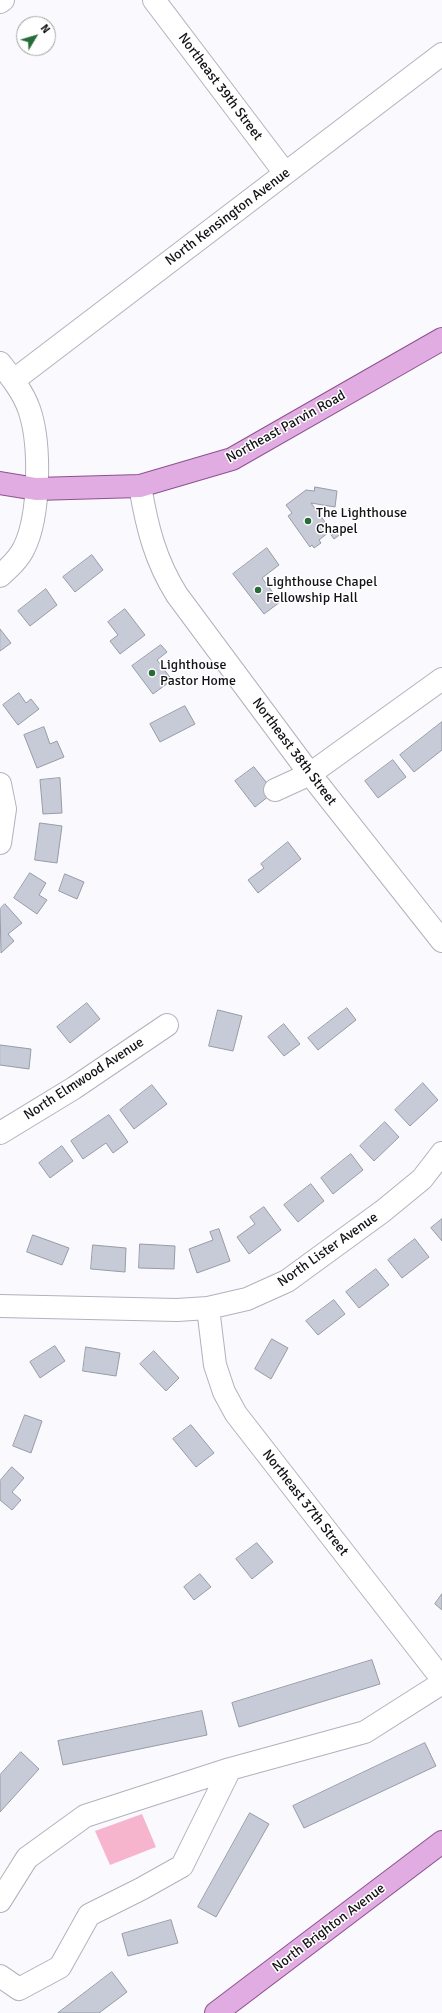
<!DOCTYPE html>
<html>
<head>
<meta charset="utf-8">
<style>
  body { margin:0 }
  #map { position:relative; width:442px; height:2013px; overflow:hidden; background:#faf9fe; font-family:Signika,sans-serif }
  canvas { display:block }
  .north { position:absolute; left:16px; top:16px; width:40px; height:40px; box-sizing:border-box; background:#fff; border:1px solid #a1a0a2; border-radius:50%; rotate:52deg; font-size:11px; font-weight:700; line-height:16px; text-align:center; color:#131216 }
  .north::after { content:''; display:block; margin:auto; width:14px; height:18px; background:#276c38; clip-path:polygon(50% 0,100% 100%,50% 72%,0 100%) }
</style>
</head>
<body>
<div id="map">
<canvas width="442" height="2013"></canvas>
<div class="north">N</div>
</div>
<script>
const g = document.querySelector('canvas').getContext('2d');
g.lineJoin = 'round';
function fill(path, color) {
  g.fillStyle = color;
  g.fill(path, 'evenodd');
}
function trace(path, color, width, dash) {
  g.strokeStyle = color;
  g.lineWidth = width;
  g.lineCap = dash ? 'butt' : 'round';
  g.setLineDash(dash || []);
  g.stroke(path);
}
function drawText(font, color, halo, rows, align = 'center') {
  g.font = font + ' Signika,sans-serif';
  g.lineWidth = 3;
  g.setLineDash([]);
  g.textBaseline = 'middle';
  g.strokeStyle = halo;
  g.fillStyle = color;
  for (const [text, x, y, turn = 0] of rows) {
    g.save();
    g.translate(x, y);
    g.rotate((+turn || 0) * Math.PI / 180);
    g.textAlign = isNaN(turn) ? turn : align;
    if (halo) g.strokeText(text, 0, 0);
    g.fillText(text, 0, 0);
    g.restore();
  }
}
const green = new Path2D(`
  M142,1814L156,1847L110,1865L95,1831Z`);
const building = new Path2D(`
  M315,487L337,491L335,507L311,503L331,530L337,526L342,533L334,539L329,532L319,540L321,543L314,548L312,545L310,547L288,516L292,513L286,505L306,490L314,491Z
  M267,548L279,565L262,578L280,602L264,614L233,574Z
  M92,555L103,570L75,592L63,577Z
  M46,589L57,605L30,626L18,611Z
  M125,609L145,635L120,654L110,641L118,635L108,622Z
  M0,629L11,643L0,651Z
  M161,645L167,652L157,660L172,680L153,694L132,666Z
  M19,693L26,703L31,699L39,709L18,725L3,705Z
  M185,706L195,724L160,742L150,724Z
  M442,722V750L414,772L400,755Z
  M44,727L50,744L57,741L64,757L37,768L24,735Z
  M393,760L406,777L378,798L365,781Z
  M254,767L274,792L255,807L235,781Z
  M60,778L62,813L43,814L40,780Z
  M40,823L62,826L57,863L35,860Z
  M288,842L301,859L258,893L248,880L264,868L261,864Z
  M30,873L46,883L39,895L47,900L37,914L14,898Z
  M65,874L84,882L77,899L59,891Z
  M5,904L22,923L8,934L14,941L1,953L0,909Z
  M87,1003L100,1019L70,1043L57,1027Z
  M347,1008L356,1020L318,1050L308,1038Z
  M218,1010L242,1016L233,1051L209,1046Z
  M284,1024L300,1044L284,1056L268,1037Z
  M0,1045L31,1049L29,1069L0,1065Z
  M423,1083L438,1100L410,1126L395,1110Z
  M152,1085L167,1104L134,1129L120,1110Z
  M109,1115L128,1142L113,1153L106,1143L83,1159L71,1141Z
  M385,1122L399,1137L374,1161L360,1146Z
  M62,1146L73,1161L50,1178L39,1163Z
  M351,1154L363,1170L333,1194L321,1178Z
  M311,1184L324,1201L298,1222L284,1205Z
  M264,1207L281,1230L249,1254L237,1237L255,1224L250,1217Z
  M442,1219V1241L431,1228Z
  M219,1229L230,1261L197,1273L189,1249L213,1240L210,1232Z
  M33,1235L69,1248L62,1265L27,1252Z
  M415,1239L429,1257L402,1278L388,1260Z
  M140,1244L175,1246L174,1269L139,1268Z
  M93,1245L126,1248L125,1272L91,1269Z
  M376,1269L389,1285L359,1308L346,1292Z
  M334,1300L345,1314L318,1335L306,1321Z
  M272,1339L288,1348L271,1379L255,1369Z
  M55,1346L65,1361L40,1378L30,1362Z
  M86,1347L120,1353L116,1376L83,1371Z
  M154,1351L179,1378L166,1391L140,1364Z
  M25,1415L42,1421L31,1453L13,1446Z
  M191,1425L214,1453L196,1467L173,1439Z
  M12,1467L24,1478L12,1492L21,1500L12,1510L0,1500V1481Z
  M257,1543L273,1562L252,1579L236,1559Z
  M200,1574L211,1587L194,1600L184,1587Z
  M442,1594V1610L435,1604Z
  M372,1660L380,1684L239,1727L232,1703Z
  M202,1711L207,1735L63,1765L58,1741Z
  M425,1743L436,1766L304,1828L293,1806Z
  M21,1752L39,1769L0,1812V1775Z
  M250,1813L269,1824L216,1917L198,1907Z
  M171,1920L178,1943L128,1956L122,1934Z
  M112,1972L127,1992L99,2013H58Z`);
const minor = new Path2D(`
  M154,0L285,173
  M0,2L3,0
  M0,363C11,377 23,392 29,409C41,443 40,516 24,548C19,559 9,568 0,576
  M14,380L442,54
  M140,486C147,527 155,560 177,595L310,774L442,941
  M0,784L5,809L0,843
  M275,790L310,774L442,679
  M0,1133L74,1088L167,1025
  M0,1306L177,1310L208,1308L247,1299L287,1281L383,1211L422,1179L442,1153
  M208,1308L215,1365L224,1392L236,1414L442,1679
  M230,1769L365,1732L442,1683
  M0,1901L27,1858L85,1816L230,1769L182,1866L141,1889L89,1915L60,1967L19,1989L0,1976`);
const major = new Path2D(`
  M0,483L36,489L140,486L232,459L442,339
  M216,2013L442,1842`);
const markers = [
  [308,521,4,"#276c38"],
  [258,590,4,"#276c38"],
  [152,673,4,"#276c38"]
];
const streetNames = [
  ["Northeast 39th Street",220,87,53],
  ["North Kensington Avenue",228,217,-37],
  ["Northeast Parvin Road",286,427,-29],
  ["Northeast 38th Street",294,752,53],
  ["North Elmwood Avenue",84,1079,-33],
  ["North Lister Avenue",328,1250,-35],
  ["Northeast 37th Street",305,1503,52],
  ["North Brighton Avenue",329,1928,-37]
];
const poiNames = [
  ["The Lighthouse",316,513],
  ["Chapel",316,529],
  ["Lighthouse Chapel",266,582],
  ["Fellowship Hall",266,598],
  ["Lighthouse",160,665],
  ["Pastor Home",160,681]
];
fill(green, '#f6b5cc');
fill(building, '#c6cbd7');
trace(building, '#969ba6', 1);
trace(minor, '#b3b1bd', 24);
trace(major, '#8c528e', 24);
trace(minor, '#fff', 22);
trace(major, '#e1ace2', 22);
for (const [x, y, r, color] of markers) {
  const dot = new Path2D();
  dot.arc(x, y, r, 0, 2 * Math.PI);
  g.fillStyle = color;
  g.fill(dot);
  trace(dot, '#fff', 1.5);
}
drawText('14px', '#131216', '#fff', streetNames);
drawText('14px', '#131216', '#fff', poiNames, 'left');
</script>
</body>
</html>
